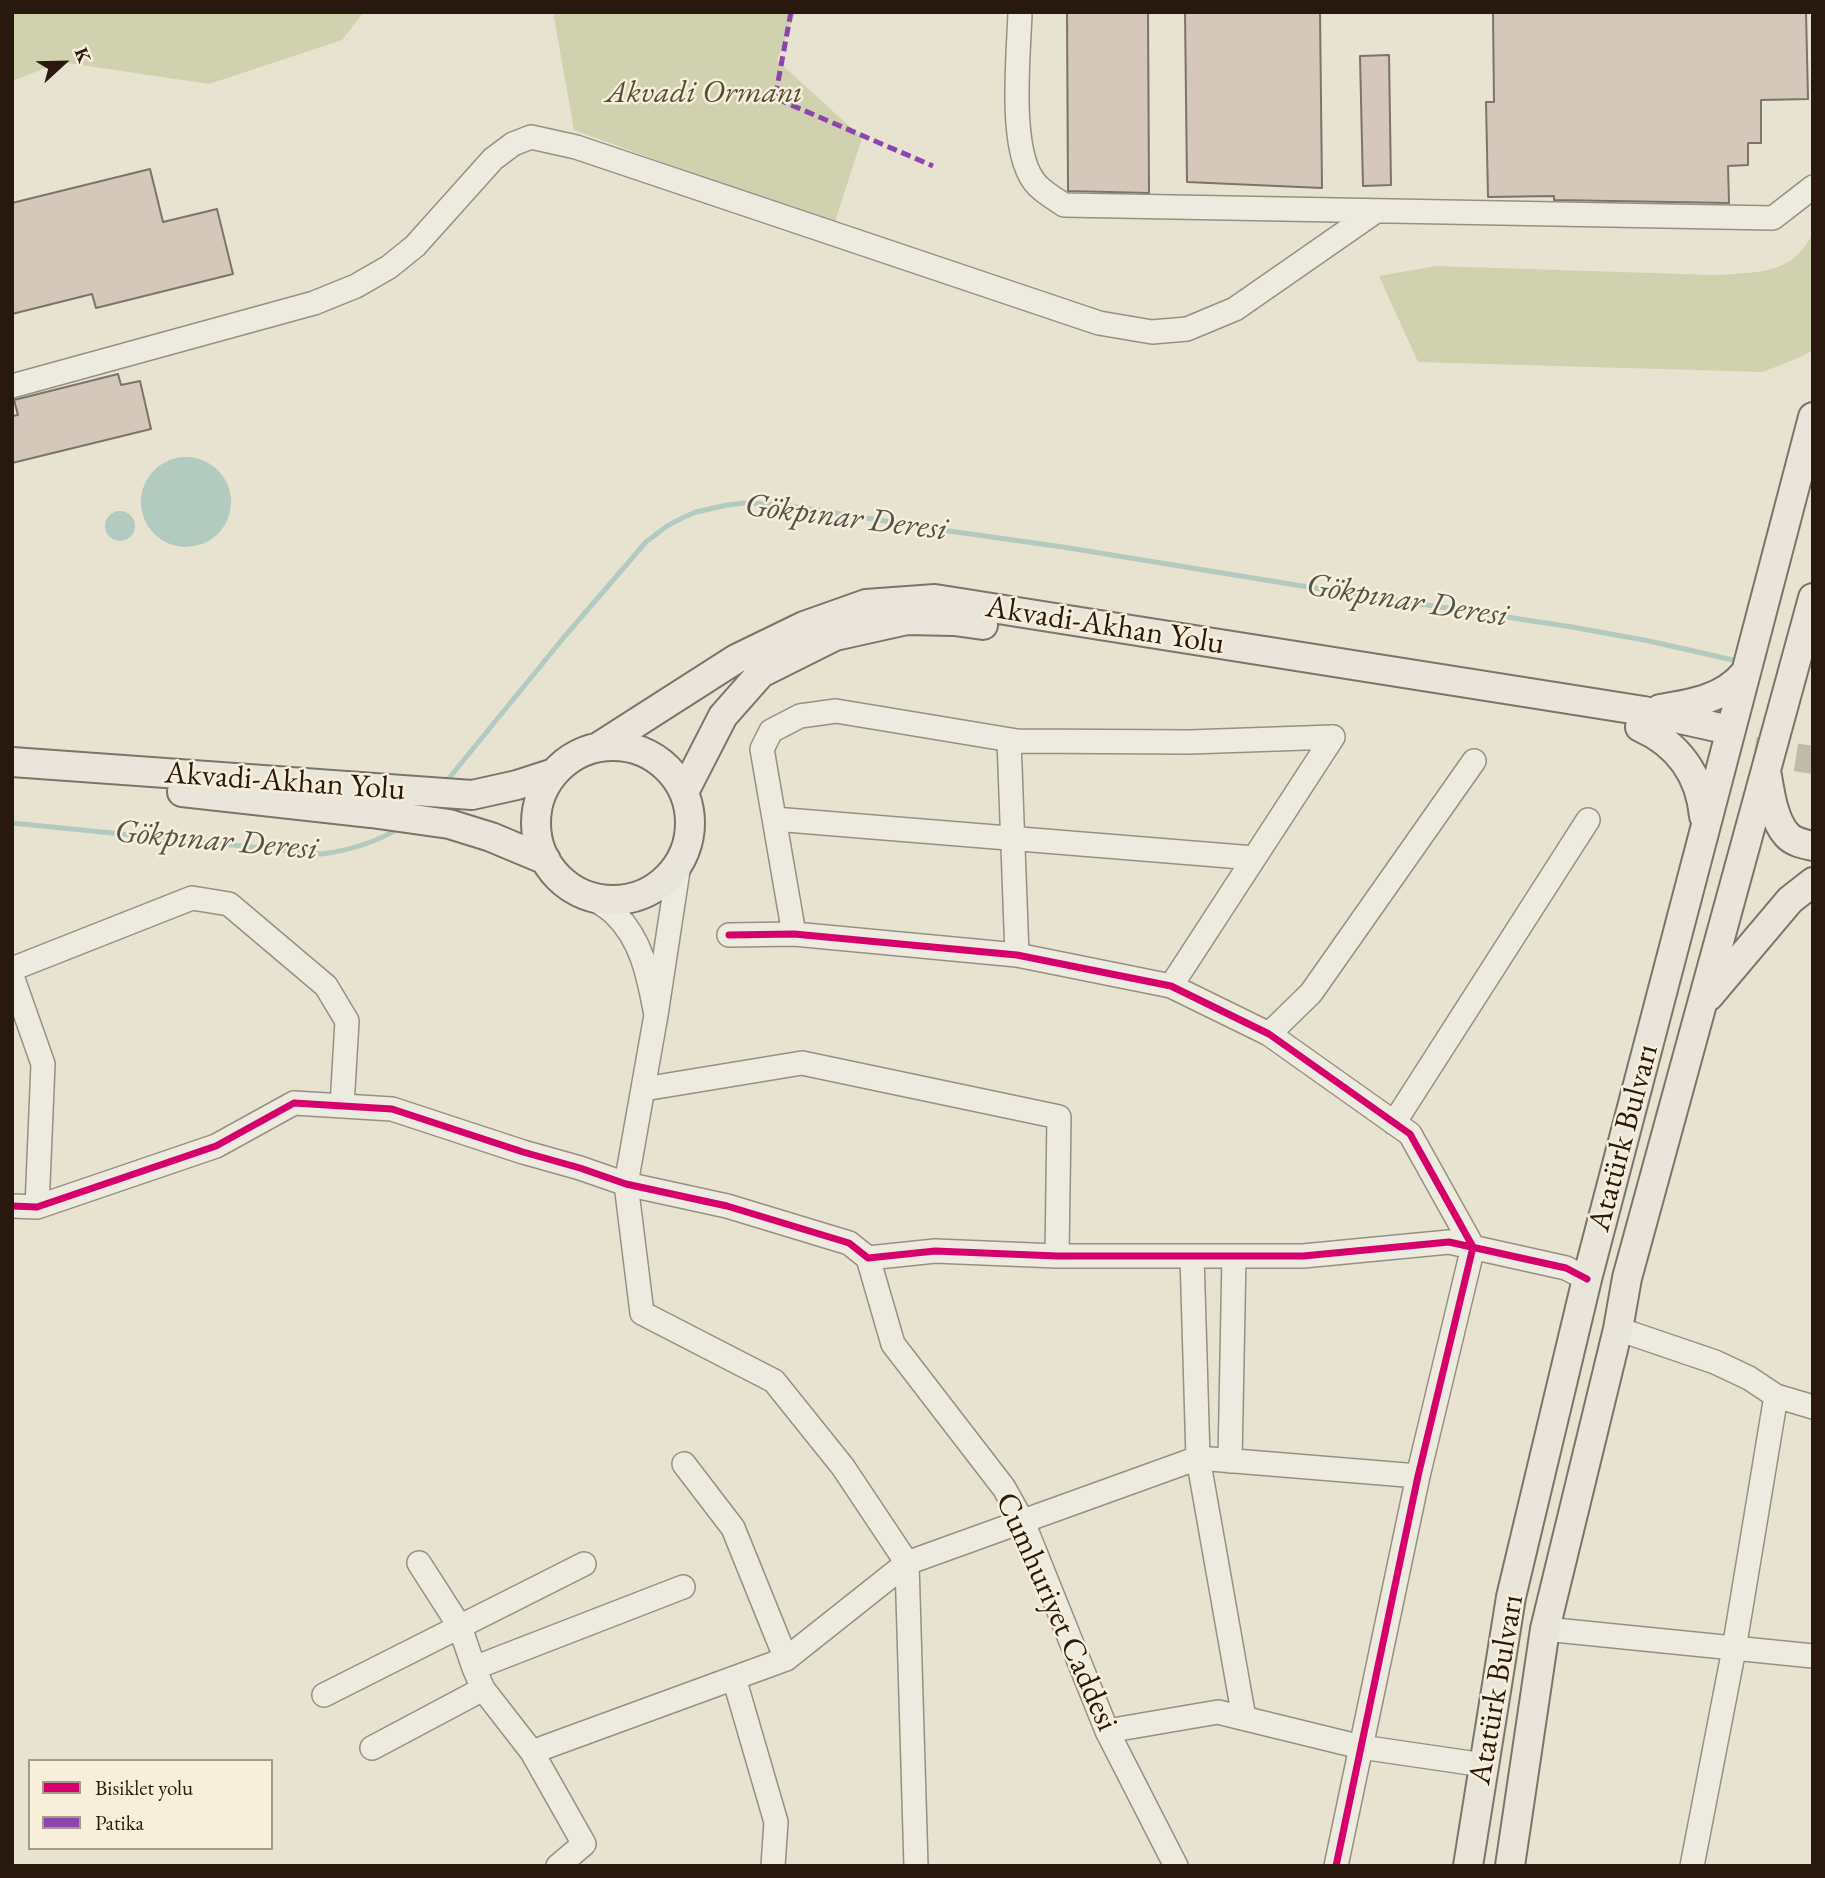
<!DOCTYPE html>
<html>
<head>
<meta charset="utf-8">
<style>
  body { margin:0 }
  #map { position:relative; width:1825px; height:1878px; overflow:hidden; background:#e8e2d0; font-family:"EB Garamond",serif }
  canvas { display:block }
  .frame { position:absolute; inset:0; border:14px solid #29180e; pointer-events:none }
  .legend { position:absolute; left:28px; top:1759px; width:245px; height:91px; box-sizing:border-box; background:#f7efda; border:2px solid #a59988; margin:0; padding:9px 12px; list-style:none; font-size:21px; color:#29180e }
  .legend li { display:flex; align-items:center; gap:14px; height:35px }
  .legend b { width:35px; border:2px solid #a59988 }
  .north { position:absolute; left:28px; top:28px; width:70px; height:70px; -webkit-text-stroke:5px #f7efda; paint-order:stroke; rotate:68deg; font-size:19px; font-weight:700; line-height:28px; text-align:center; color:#29180e }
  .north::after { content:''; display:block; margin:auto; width:24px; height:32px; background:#29180e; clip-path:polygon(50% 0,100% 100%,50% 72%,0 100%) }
</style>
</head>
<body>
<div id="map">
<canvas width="1825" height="1878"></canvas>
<div class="frame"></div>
<ul class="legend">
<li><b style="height:9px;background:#d6006c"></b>Bisiklet yolu</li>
<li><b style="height:9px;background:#8e44ad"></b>Patika</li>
</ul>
<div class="north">K</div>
</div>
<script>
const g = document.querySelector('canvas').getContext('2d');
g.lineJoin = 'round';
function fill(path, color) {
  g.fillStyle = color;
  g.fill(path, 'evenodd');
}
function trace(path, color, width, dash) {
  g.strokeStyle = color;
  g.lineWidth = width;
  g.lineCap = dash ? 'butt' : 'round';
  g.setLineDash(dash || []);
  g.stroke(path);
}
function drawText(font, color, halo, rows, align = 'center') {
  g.font = font + ' "EB Garamond",serif';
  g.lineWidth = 5;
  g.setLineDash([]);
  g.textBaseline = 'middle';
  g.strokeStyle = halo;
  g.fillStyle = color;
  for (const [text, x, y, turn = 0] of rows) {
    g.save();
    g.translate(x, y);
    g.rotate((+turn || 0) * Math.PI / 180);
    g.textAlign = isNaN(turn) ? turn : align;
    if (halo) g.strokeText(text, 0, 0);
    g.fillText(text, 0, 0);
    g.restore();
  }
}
const green = new Path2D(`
  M12,12H364L342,40L209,84L61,62L12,81Z
  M553,12H796L777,60L862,138L834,225L574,130Z
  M1813,235V350L1803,356L1763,372L1418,362L1379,276L1436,266L1713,275C1740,273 1773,275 1795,257C1802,252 1807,242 1813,235Z`);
const water = new Path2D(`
  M141 502a45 45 0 1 1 90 0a45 45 0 1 1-90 0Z
  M105 526a15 15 0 1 1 30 0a15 15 0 1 1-30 0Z`);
const stream = new Path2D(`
  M445,783L565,636L646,542L667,526L682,518L696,512L727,505L746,503L784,505L942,530L1063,547L1296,585L1572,627L1649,641L1733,660
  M12,823L322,854C351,850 376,843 401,827`);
const building = new Path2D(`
  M1067,12H1148L1149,193L1068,191Z
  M1185,12H1320L1322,188L1187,182Z
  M1493,12H1806L1808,99L1761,100V143H1748V165L1728,166L1729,203L1554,200V196L1488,197L1486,102H1494Z
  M1389,55L1391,185L1363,186L1360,56Z
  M150,169L163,222L217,209L233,274L96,308L92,294L12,314V203Z
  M118,374L121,385L140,381L151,429L12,463V416L18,415L14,400Z`);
const majorTunnel = new Path2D(`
  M1713,744L1813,760`);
const minor = new Path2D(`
  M1020,12C1019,54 1007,156 1038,186C1045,193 1055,199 1064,205L1773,218L1813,187
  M12,386L314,303L356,286L389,267L415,246L493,159L513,144L531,137L576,147L1099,323L1152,332L1187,329L1235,309L1376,211
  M1009,740L1017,955
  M774,819L1254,858
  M593,898C600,903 609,908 615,914C643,941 649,979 656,1015L679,864
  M794,934L762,749L771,731L800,716L836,711L1017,741L1190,742L1333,737
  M729,935L794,934L1017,955L1171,986L1269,1034L1410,1134L1473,1247L1418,1476L1336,1866
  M12,969L192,898L229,904L326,986L347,1021L342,1106
  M12,976L43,1064L37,1207
  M1171,986L1333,737
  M656,1015L626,1184L642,1313L774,1381L843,1467L907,1563L916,1866
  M1269,1034L1311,993L1474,761
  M644,1089L802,1063L1059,1117L1057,1256
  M1394,1123L1588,820
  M12,1206L37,1207L216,1146L294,1103L392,1109L523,1152L580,1168L626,1184L727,1206L849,1243L868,1258L935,1251L1057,1256H1303L1449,1242L1566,1268L1587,1279
  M1192,1256L1198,1458L1244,1718
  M868,1258L893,1344L1004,1488L1023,1522L1107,1731L1176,1866
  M1618,1329L1715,1362L1749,1378L1776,1396L1813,1407
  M1230,1461L1234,1256
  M684,1464L733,1528L786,1659
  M419,1563L460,1627L474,1668L483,1689L532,1752L584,1844L558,1866
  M1545,1629L1813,1656
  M474,1668L683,1587
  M734,1678L776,1822L773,1866
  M324,1695L584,1564
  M1107,1731L1218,1712L1361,1747L1484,1765
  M372,1748L483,1689
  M532,1752L786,1659L907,1563L1198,1458L1418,1476
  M1692,1866L1734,1649L1776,1396`);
const major = new Path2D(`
  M1660,709C1691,704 1724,699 1745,673
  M1640,727C1678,744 1700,775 1704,816
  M600,746L736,659L804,626L866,604L935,599L1644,711L1716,727
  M536 823a77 77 0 1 1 154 0a77 77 0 1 1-154 0Z
  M12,762L472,795L517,785L554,773
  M1767,776C1770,794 1774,821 1787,835C1793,842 1804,844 1813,846
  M182,792L371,813L449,824L491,837L546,860
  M684,792L723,716L761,673L835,636L907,620L954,621L983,625
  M1709,996L1790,900L1813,882
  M1468,1866L1511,1597L1587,1279L1813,417
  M1510,1866L1545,1629L1618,1329L1627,1278L1813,598`);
const quiet = new Path2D(`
  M791,12L775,98L933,166`);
const cycleway = new Path2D(`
  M729,935L794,934L1017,955L1171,986L1269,1034L1410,1134L1473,1247L1418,1476L1336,1866
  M12,1206L37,1207L216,1146L294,1103L392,1109L523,1152L580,1168L626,1184L727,1206L849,1243L868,1258L935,1251L1057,1256H1303L1449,1242L1566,1268L1587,1279`);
const parkNames = [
  ["Akvadi Ormanı",704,93]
];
const streetNames = [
  ["Akvadi-Akhan Yolu",1105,626,9],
  ["Akvadi-Akhan Yolu",285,782,4],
  ["Atatürk Bulvarı",1624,1138,-75],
  ["Cumhuriyet Caddesi",1056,1612,66],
  ["Atatürk Bulvarı",1497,1690,-80]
];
const waterNames = [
  ["Gökpınar Deresi",846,518,7],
  ["Gökpınar Deresi",1407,601,9],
  ["Gökpınar Deresi",216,841,5]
];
fill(green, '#d0d2af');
fill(water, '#b2cabf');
trace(stream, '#b2cabf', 5);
fill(building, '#d5c8bb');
trace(building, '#7a746a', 2);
trace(majorTunnel, '#c2baa9', 28, [28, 14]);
trace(minor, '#969084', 26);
trace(major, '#7a746a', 32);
trace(minor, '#edeae0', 23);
trace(major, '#eae5db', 28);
trace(quiet, '#8e44ad', 5, [10, 5]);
trace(cycleway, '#d6006c', 7);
drawText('italic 32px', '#554c36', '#f7efda', parkNames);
drawText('32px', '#29180e', '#f7efda', streetNames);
drawText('italic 33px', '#51524a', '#f7efda', waterNames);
</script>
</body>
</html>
